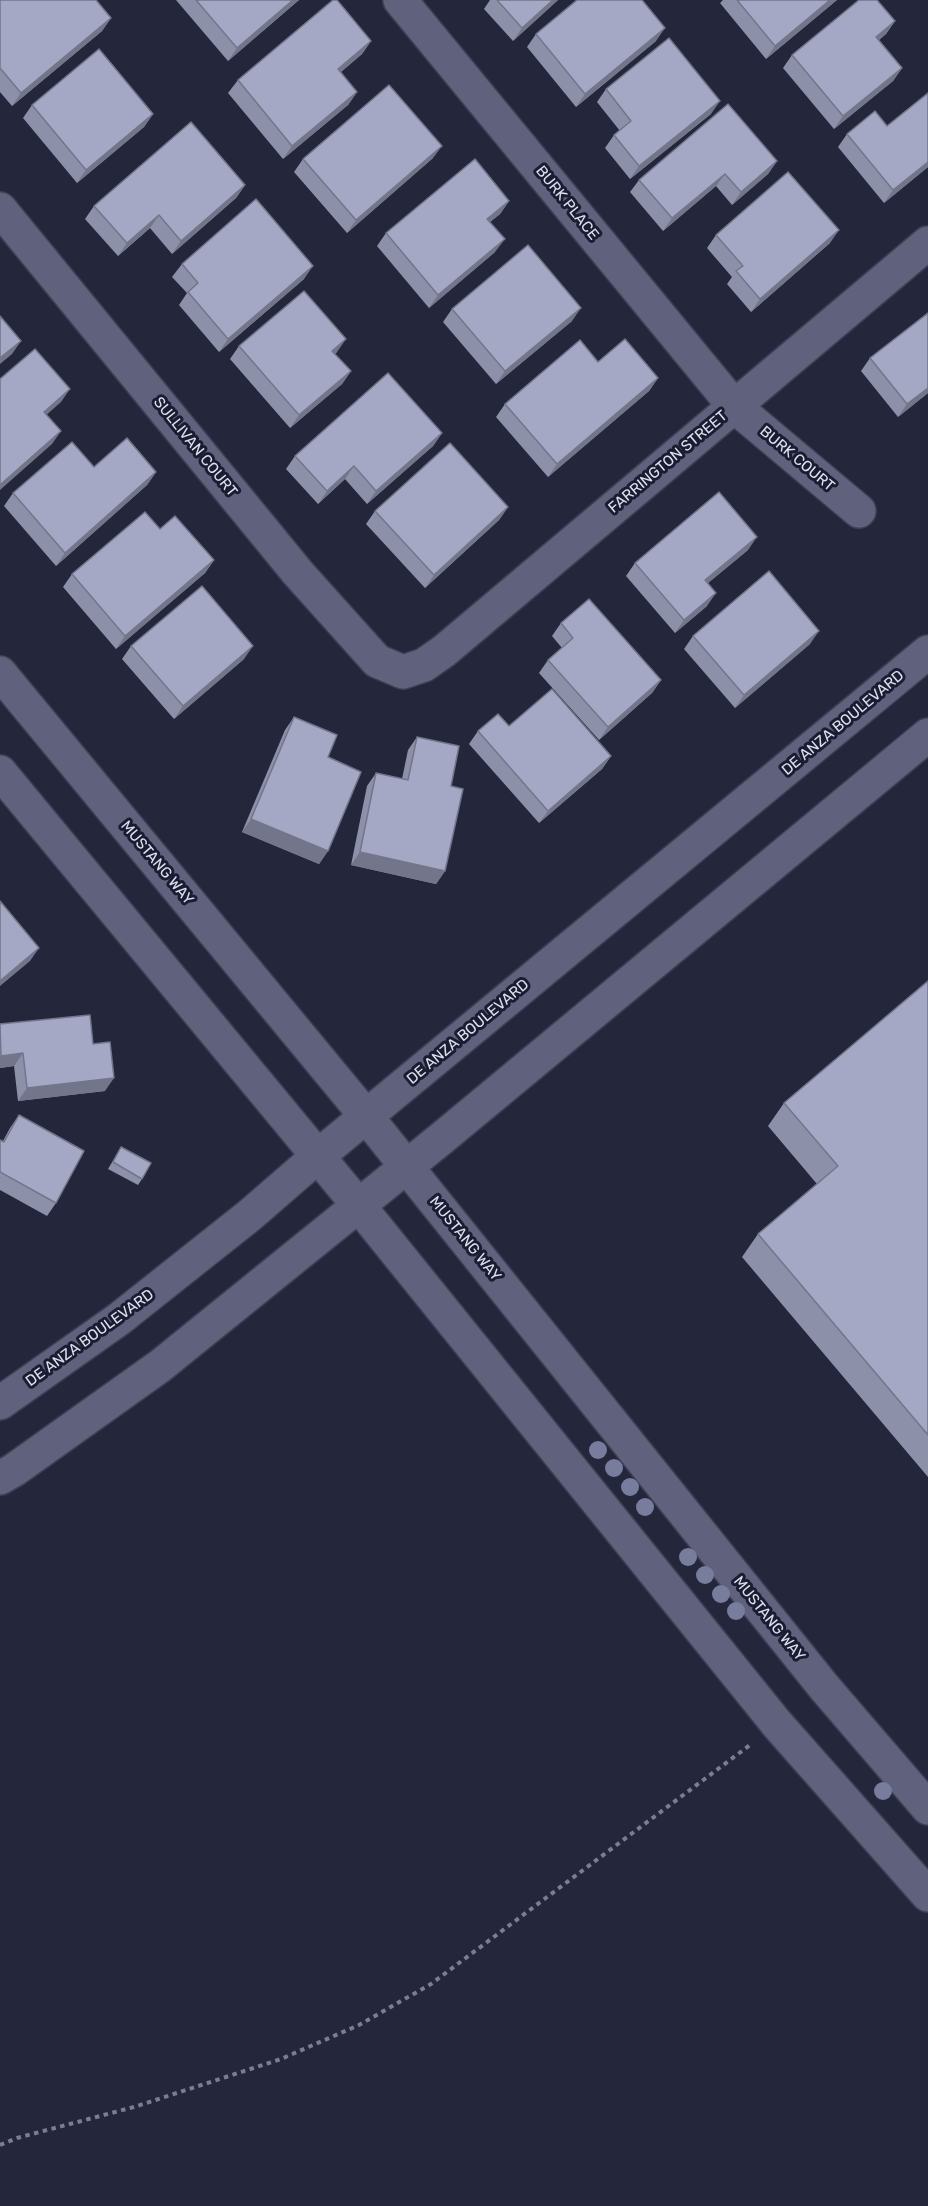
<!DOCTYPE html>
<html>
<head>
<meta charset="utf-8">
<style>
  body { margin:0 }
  canvas { display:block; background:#24263c }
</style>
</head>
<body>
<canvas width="928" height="2206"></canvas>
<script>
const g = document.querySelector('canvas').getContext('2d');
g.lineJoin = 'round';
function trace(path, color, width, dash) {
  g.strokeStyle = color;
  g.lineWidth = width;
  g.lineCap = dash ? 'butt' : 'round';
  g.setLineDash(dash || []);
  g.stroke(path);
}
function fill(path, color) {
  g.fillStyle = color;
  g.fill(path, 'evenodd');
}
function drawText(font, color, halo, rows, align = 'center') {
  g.font = font + ' Rubik,sans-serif';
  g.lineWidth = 6;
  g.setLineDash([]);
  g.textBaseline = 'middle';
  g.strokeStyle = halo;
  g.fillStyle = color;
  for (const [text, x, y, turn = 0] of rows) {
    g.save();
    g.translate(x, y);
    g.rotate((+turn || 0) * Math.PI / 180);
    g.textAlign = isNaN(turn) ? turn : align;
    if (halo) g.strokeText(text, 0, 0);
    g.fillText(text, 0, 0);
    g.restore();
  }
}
const path = new Path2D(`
  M0,2145L17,2138L134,2107L281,2059L359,2025L431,1984L750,1745`);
const minor = new Path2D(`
  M400,0L734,406L859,511
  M0,209L298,573L377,661L403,672L424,665L444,651L928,243
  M0,673L366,1116L824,1687L928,1808
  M0,772L359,1206L777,1724L928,1895
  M0,1403L119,1319L250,1215L318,1156L928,652
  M0,1478L14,1470L160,1366L442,1138L928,735`);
const trees = [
  [598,1450],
  [614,1468],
  [630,1487],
  [645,1507],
  [688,1557],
  [705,1575],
  [721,1594],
  [736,1611],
  [883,1791]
];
const wall = new Path2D(`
  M176,0H299L228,61Z
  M490,0H558L513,41L484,9Z
  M723,0H837L766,59L720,3Z
  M0,1L111,18L102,31L12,106L0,92Z
  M895,21L886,34L879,40L902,68L893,81L834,129L783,68L792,55Z
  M536,34L656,41L576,107L527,47Z
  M371,41L362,54L341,72L357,92L348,105L283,159L228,93L238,80Z
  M606,89L711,114L630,179L605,148L614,135L620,131L597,102Z
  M32,105L153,114L144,127L77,183L23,118Z
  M887,126L928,167L884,203L838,147L847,134Z
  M433,158L347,233L294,172L303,159Z
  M777,161L768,174L732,205L716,186L663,231L630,192L639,180Z
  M245,185L236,198L172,254L150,228L118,256L85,219L94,206Z
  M509,201L500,214L490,222L495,252L429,308L377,246L386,233Z
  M716,235L830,243L751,312L727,284L732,277L707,248Z
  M182,264L304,279L219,352L179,305L187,293L172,277Z
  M452,309L572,321L496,384L443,322Z
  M239,346L337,352L335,354L351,371L342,384L290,428L230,359Z
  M870,358L928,393L898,417L861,371Z
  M598,362L658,378L649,391L548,477L496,417L505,404Z
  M442,433L433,446L367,504L345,479L318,504L286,469L295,456Z
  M94,467L156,472L147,485L56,566L4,506L13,493Z
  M508,507L499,520L425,588L366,524L375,511Z
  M160,529L214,560L205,573L116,649L63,587L72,574Z
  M748,550L708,583L707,606L675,633L626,576L635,563Z
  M561,623L661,680L652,693L599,740L539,673L548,660L562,648L552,636Z
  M693,636L810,644L735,708L684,649Z
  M131,646L244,659L174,719L122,659Z
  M294,717L328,757V851L319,864L242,832L285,730Z
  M509,726L611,756L602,769L539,823L469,744L478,731Z
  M417,737L451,786L445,871L436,884L351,865L367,786L376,773L402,779L408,750Z
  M928,981V1477L742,1257L758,1234L817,1184L768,1126L784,1103Z
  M0,1024L93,1044L105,1091L18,1101L14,1066L0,1068Z
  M19,1115L56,1203L47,1216L0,1190V1140L3,1141L10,1128Z
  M121,1147L142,1179L138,1185L108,1169Z`);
const shadedWall = new Path2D(`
  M293,0H299L228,61L237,48Z
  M553,0H558L513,41L522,28Z
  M830,0H837L766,59L775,46Z
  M111,18L102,31L12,106L21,93Z
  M895,21L886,34L867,50L876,37Z
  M665,28L656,41L576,107L585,94Z
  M371,41L362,54L329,82L338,69Z
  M902,68L893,81L834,129L843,116Z
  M357,92L348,105L283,159L292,146Z
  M720,101L711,114L630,179L639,166Z
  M153,114L144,127L77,183L86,170Z
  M442,146L433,158L347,233L356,220Z
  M777,161L768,174L732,205L741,192Z
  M928,162V167L884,203L893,190Z
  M725,174L716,186L663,231L672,218Z
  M245,185L236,198L172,254L181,241Z
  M509,201L500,214L478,232L487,219Z
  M159,215L150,228L118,256L127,243Z
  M839,230L830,243L751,312L760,299Z
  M505,239L495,252L429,308L438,295Z
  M313,266L304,279L219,352L228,339Z
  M581,308L572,321L496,384L505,371Z
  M346,339L337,352L323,364L332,351Z
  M21,341L12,354L0,364V358Z
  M351,371L342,384L290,428L299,415Z
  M658,378L649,391L548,477L557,464Z
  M928,388V393L898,417L907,404Z
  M70,389L61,402L35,425L44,412Z
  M61,431L52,444L0,490V485Z
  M442,433L433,446L367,504L376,491Z
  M354,466L345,479L318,504L327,491Z
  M156,472L147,485L56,566L65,553Z
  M508,507L499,520L425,588L434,575Z
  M757,537L748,550L696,593L705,580Z
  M214,560L205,573L116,649L125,636Z
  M716,593L707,606L675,633L684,620Z
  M819,631L810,644L735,708L744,695Z
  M253,646L244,659L174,719L183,706Z
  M661,680L652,693L599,740L608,727Z
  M611,756L602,769L539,823L548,811Z
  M251,819L328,851L319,864L242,832Z
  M360,852L445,871L436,884L351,865Z
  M39,948L30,961L0,986V981Z
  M23,1053L14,1066L0,1068V1057L1,1056Z
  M114,1078L105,1091L18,1101L27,1088Z`);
const building = new Path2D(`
  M1,0H96L111,18L21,93L0,68V1Z
  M196,0H293L237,48Z
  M333,0H337L371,41L338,69L357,92L292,146L238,80Z
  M497,0H553L522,28Z
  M577,0H642L665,28L585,94L536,34Z
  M737,0H830L775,46Z
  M859,0H877L895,21L876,37L902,68L843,116L792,55Z
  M669,38L720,101L639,166L614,135L631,121L606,89Z
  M99,49L153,114L86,170L32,105Z
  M389,85L442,146L356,220L303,159Z
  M928,93V162L893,190L847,134L875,111L887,126Z
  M728,104L777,161L741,192L725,174L672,218L639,180Z
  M191,122L245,185L181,241L159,215L127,243L94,206Z
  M475,159L509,201L487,219L505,239L438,295L386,233Z
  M788,172L839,230L760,299L736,271L743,266L716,235Z
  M256,199L313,266L228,339L188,292L198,283L182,264Z
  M528,245L581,308L505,371L452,309Z
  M304,291L346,339L332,351L351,371L299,415L239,346Z
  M928,313V388L907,404L870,358Z
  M0,316L21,341L0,358Z
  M625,339L658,378L557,464L505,404L580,340L598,362Z
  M35,349L70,389L44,412L61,431L0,485V379Z
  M388,373L442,433L376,491L354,466L327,491L295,456Z
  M127,438L156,472L65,553L13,493L72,442L94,467Z
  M450,443L508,507L434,575L375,511Z
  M719,492L757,537L705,580L716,593L684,620L635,563Z
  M145,512L160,529L175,516L214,560L125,636L72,574Z
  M769,571L819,631L744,695L693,636Z
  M202,586L253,646L183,706L131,646Z
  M589,599L661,680L608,727L548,660L573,638L561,623Z
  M552,689L611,756L548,811L478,731L498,714L509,726Z
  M294,717L337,735L328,757L361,772L328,851L251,819Z
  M417,737L459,746L451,786L463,789L445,871L360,852L376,773L408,780Z
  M0,901L39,948L0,981Z
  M928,981V1435L758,1234L838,1166L784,1103Z
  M90,1015L93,1044L110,1042L114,1078L27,1088L23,1053L1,1056L0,1024Z
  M19,1115L84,1151L56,1203L0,1172V1140L4,1142Z
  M121,1147L151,1163L142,1179L113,1162Z`);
const streetNames = [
  ["BURK PLACE",567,203,51],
  ["SULLIVAN COURT",195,447,51],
  ["BURK COURT",797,459,40],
  ["FARRINGTON STREET",668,462,-40],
  ["DE ANZA BOULEVARD",843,723,-40],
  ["MUSTANG WAY",157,863,50],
  ["DE ANZA BOULEVARD",468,1032,-40],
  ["MUSTANG WAY",465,1239,51],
  ["DE ANZA BOULEVARD",90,1338,-36],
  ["MUSTANG WAY",769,1619,51]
];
trace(minor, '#3f4054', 36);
trace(path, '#7b7d90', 4, [4.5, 4.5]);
trace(minor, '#60627d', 33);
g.fillStyle = '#787c9d';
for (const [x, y] of trees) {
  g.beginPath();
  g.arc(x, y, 9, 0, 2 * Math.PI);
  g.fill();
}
fill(wall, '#8d90a9');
fill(shadedWall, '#73768a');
fill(building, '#a4a8c5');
trace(building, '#73768a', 1.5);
drawText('15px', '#dee0f0', '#1a1c32', streetNames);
</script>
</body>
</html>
